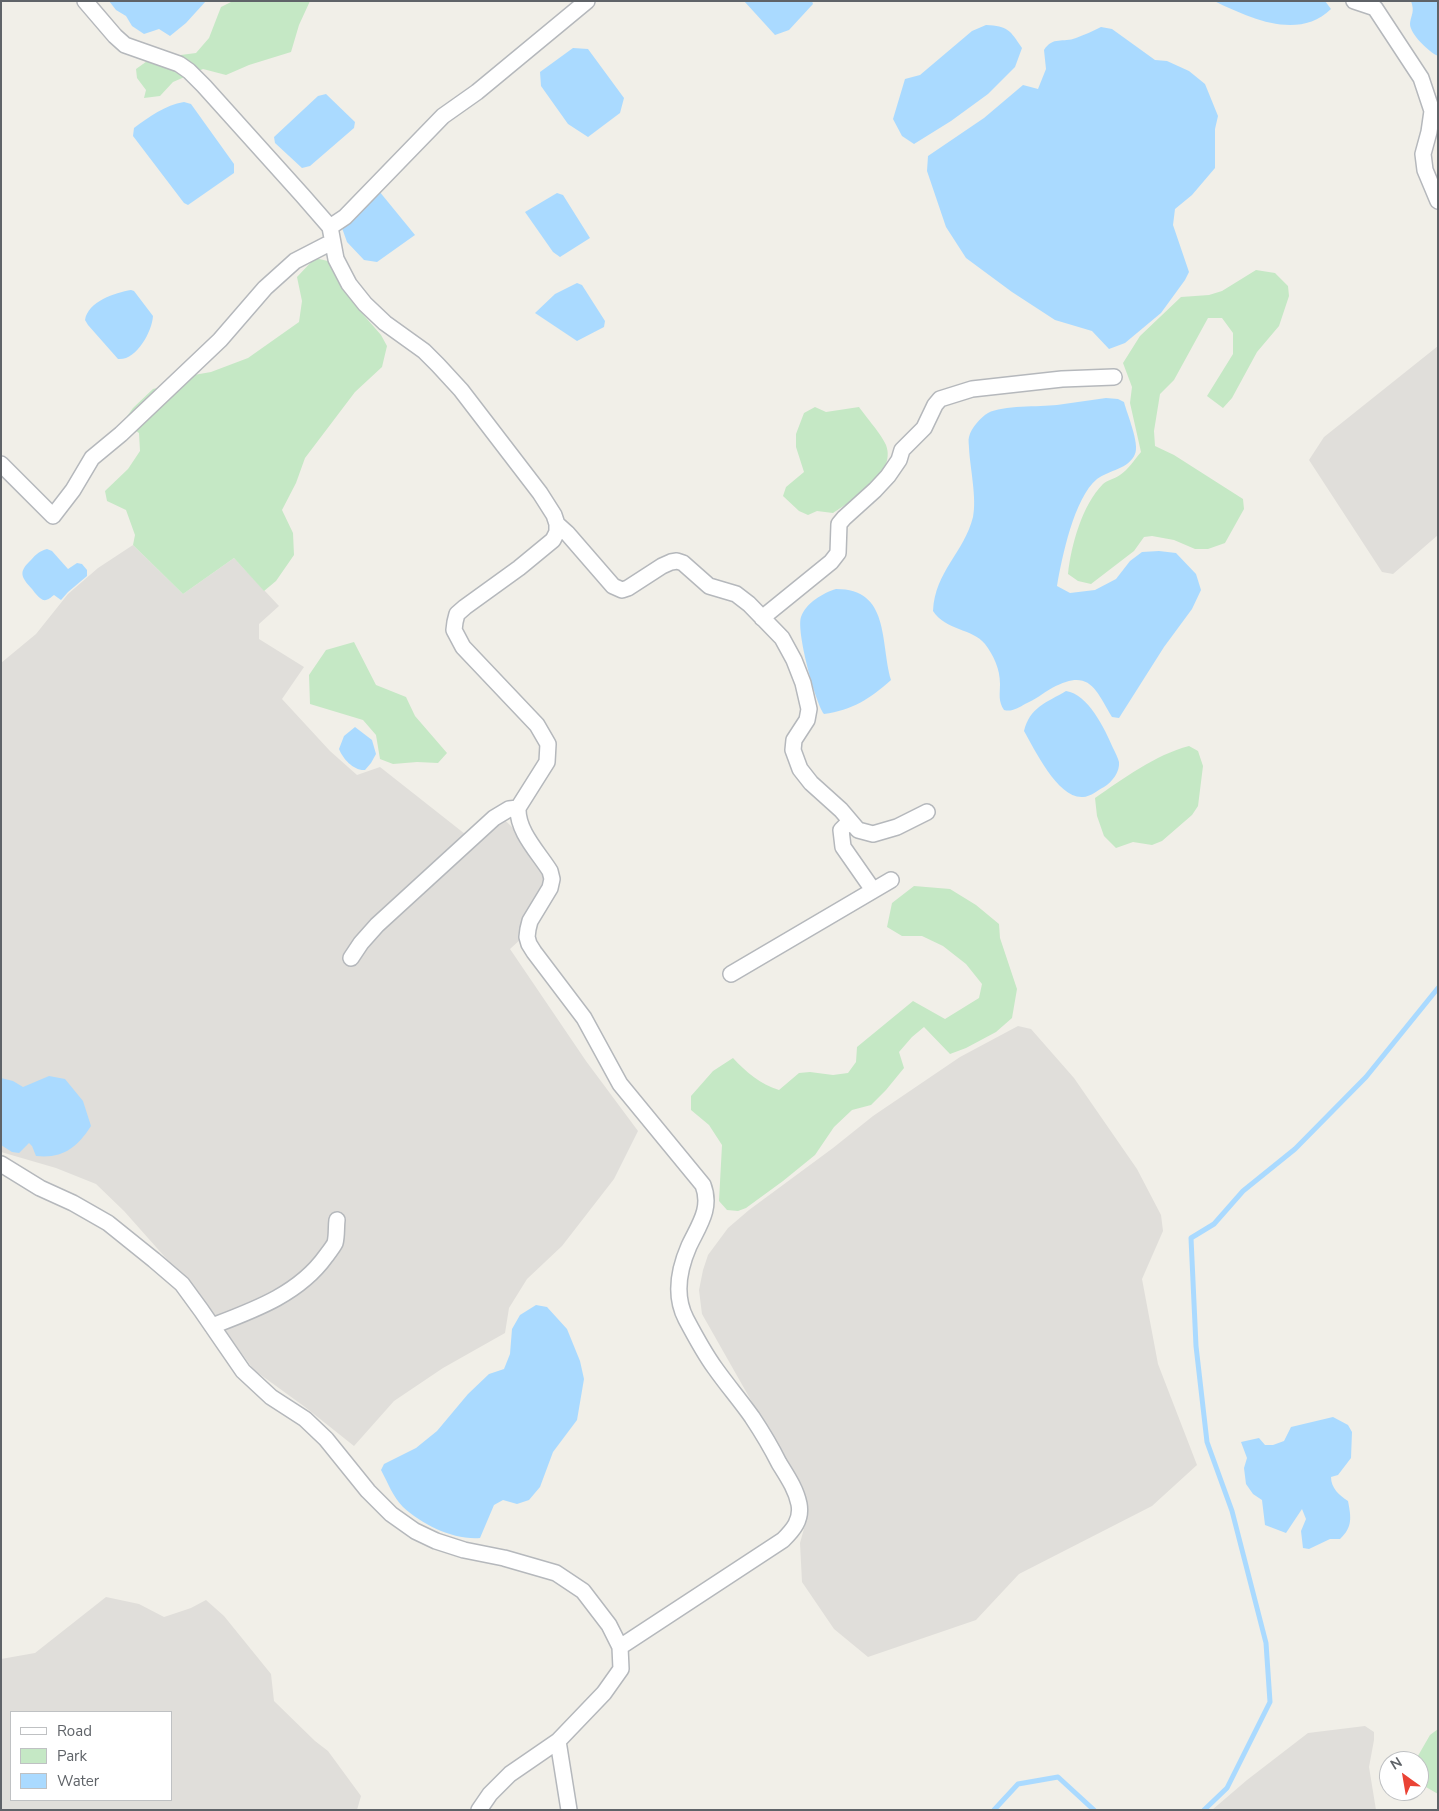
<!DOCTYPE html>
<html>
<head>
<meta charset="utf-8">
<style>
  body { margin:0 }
  #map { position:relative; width:1439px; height:1811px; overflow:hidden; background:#f1efe8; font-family:"Nunito Sans",sans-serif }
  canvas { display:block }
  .frame { position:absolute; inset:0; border:2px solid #5f6368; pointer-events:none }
  .legend { position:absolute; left:10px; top:1711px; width:162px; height:90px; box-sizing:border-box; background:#fff; border:1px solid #bfc1c3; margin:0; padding:6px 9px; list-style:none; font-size:15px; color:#5f6368 }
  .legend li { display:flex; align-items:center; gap:10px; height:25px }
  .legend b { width:25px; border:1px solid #bfc1c3 }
  .north { position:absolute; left:1379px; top:1751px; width:50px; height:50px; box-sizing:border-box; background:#fff; border:1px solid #bfc1c3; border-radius:50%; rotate:328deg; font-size:14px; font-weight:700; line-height:20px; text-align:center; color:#5f6368 }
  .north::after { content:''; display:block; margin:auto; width:18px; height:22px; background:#ea4335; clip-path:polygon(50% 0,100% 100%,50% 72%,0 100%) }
</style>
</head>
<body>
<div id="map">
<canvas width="1439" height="1811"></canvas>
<div class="frame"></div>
<ul class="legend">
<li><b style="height:6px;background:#fff"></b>Road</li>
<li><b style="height:14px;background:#c5e8c5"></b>Park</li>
<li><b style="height:14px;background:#aadaff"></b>Water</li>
</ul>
<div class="north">N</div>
</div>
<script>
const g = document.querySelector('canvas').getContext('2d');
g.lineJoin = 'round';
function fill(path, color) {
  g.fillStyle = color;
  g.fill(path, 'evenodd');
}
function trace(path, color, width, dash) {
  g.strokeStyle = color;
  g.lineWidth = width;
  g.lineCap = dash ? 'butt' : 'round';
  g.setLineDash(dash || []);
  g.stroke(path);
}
const industrial = new Path2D(`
  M1438,346V535L1393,574L1382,572L1309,460L1324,437Z
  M133,545L183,594L234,558L279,606L259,624V639L304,667L282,699L330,751L357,775L380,767L465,834L495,811L511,826L546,871L547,884L522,938L510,949L586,1061L638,1131L614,1179L562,1246L527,1279L509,1308L505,1333L443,1368L394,1401L354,1446L305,1407L254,1370L196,1292L124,1211L96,1184L56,1168L1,1152V663L36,634L68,594L98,568Z
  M1018,1026L1031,1029L1074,1078L1137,1169L1161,1215L1163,1231L1142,1279L1158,1364L1197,1465L1152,1506L1019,1574L976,1620L868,1657L834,1629L802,1582L800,1543L808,1514L799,1485L702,1314L699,1290L703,1270L708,1255L728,1228L749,1210L833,1148L873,1116L960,1057Z
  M106,1597L139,1604L164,1617L191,1608L206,1600L224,1616L271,1674L274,1701L315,1741L328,1751L361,1796L357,1810H1V1659L35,1653ZM171,1712V1800H11V1712Z
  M1365,1726L1374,1732V1740L1369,1767L1376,1810H1212L1247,1780L1308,1733Z`);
const green = new Path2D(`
  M233,1H310L299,25L291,52L249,65L226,75L203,69L173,82L160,96L144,98L146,90L137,78L136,69L150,59L196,53L209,38L221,7Z
  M315,258L332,262L354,304L381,335L387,346L382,367L355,392L305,458L296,483L282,510L293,533L294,555L276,581L264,591L234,558L183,594L133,545L135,535L126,510L107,501L105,491L128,469L140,451L139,433L123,422L133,408L153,389L173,384L188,376L211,372L248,358L299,322L302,301L297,277Z
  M1256,270L1275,273L1288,286L1289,296L1279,326L1257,352L1232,398L1223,408L1207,396L1233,354V333L1222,318H1208L1174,380L1160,394L1154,431L1155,446L1174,455L1243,499L1244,509L1225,543L1208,549H1195L1174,540L1152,536L1144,537L1134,551L1091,584L1078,581L1068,574C1071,546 1082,505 1103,484C1107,480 1115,479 1120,475C1128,470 1135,459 1141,452L1130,403L1132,387L1123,363L1140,336L1181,297L1209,295L1222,291Z
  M815,407L826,412L859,407C866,417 882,435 886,445C897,474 853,500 833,513L817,511L808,515L799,511L783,496L786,487L804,472L796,447V434L804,413Z
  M354,642L376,685L406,697L415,716L447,753L438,763L417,762L393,764L380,759L376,735L363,720L310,704L309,675L326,650Z
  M1189,746L1198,751L1203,766L1198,806L1192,815L1162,841L1152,845L1133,842L1116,848L1104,836L1097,816L1095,798C1124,778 1155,755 1189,746Z
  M914,886L950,889L976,905L999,924L1000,938L1017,989L1012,1018L996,1032L966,1048L950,1054L924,1027L912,1037L899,1052L904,1068L886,1090L871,1105L852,1110L834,1127L815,1155L783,1181L746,1208L738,1211L727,1210L719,1201L722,1145L709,1125L691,1110V1096L713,1071L733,1058C746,1072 760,1084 779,1090L799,1073L810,1072L833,1075L848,1073L856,1062L857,1047L913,1001L945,1019L979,998L982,984L966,964L943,946L922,936H902L887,927L892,903Z
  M1438,1729V1794L1419,1783V1761H1415L1430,1735Z`);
const water = new Path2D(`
  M109,1H206L186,23L170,36L159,29L144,34L132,26L126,16L116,10Z
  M744,1H812L813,4L789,30L775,35Z
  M1214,1H1325L1331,9C1298,41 1250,18 1214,1Z
  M1411,1H1438V56C1429,52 1410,34 1410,24C1411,14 1415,13 1411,1Z
  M986,25C1008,26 1010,30 1022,48L1015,67L988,94L951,121L914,144L902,136L893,119L905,79L920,75L972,31Z
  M1101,27L1112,29L1155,60L1167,61L1189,71L1205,84L1218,116L1215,129V168L1192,195L1175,209L1173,225L1189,272L1185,280L1161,313L1125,343L1109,349L1092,331L1055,320L1012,292L966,258L946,227L927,171L928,156L984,118L1023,85L1038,89L1046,69L1044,50C1053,36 1063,43 1076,38C1084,35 1093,31 1101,27Z
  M573,48L588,49L624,98L620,113L588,137L568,124L541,86L540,72Z
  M326,94L355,122L354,128L310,166L302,168L275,143L274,137L318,96Z
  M184,102L191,104L234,164V173L188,205L184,203L133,136L134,128C149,117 165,105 184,102Z
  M379,191L415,235L377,262L364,260L347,242L342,228Z
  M557,193L563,195L590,238L560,257L553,252L525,212Z
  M577,283L582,285L605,321L604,327L577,341L535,313L555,294Z
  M131,290L134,291L153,316C152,332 136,361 118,359L88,325L85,320C88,301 115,293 131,290Z
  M1106,398L1118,399L1124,402C1127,414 1140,444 1135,454C1129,469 1109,470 1097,479C1074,498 1062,557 1057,586L1070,593L1095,590L1116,579L1130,561L1142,552L1159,551L1176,553L1196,574L1201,590L1192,609L1164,647L1119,718L1112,717C1095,688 1089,668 1052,688C1043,693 1035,700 1025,704C1018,708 1012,712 1004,710C998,701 1000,694 1000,684C1000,669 994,656 985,644C972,628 946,631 933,611C935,571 964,553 973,517C977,498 970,468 969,448C969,445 968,440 969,437C971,428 981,417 988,413C1003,405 1039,407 1057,405C1073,403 1090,400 1106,398Z
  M47,549L52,551L68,569L77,563L82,564L87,570V576L68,592L61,600L54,595C51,597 48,601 43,600C39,598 35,593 32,589C21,577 18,572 31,560C36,554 40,551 47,549Z
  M836,589C890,589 880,641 891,680C870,699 852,710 824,714C815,702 796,631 801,617C806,603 823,593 836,589Z
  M1066,691C1088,694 1105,729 1113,748C1115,752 1118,758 1119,762C1120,772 1112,782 1104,787C1098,790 1090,797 1083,797C1058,799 1035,750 1024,731C1030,707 1046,703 1066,691Z
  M355,727L372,740L376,754L371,763L365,770C354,771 343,759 339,749L344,736Z
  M49,1076L65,1079L83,1101L91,1126C77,1148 62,1159 36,1156L32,1146L29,1143L19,1153L12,1152L1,1145V1078L13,1081L23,1087Z
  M536,1305L547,1307L567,1329L580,1361L584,1379L577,1420L553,1452L540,1487L529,1500L517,1504L503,1500L494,1505L480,1538C453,1540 423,1525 403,1507C393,1497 388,1483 381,1470L384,1464L416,1448L437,1431L468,1394L489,1374L504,1369L510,1354L512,1329L520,1315Z
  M1333,1417L1348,1425L1352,1432L1351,1458L1338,1475L1331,1477C1331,1488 1339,1495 1348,1501C1351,1517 1353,1527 1340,1539H1330L1309,1549L1303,1548L1301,1531L1306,1519L1302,1509L1286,1533L1265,1525L1262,1500L1253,1494L1246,1484L1244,1468L1247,1458L1241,1442L1259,1438L1265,1445H1273L1284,1441L1291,1427Z`);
const stream = new Path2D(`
  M994,1810L1018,1784L1058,1777L1094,1810
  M1204,1810L1227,1788L1270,1702L1266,1643L1232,1511L1207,1442L1196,1346L1191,1238L1214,1224L1243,1191L1295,1149L1366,1077L1438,988`);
const street = new Path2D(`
  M85,1L115,36L125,45L179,64L189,71L204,86L303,196L330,227L336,259L349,284L365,304L385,323L424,351L438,365L461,390L540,493L554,515L557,524V532L553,540L519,568L465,607L457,614L455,622L454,630L463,647L537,725L548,744L547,762L518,808C517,831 538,852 550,871L552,879L550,888L530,921L528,929L527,937L529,944L534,952L584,1018L620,1084L703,1185C712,1208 699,1225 689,1246C679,1269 674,1296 686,1319C695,1336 704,1353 715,1368C727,1385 740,1400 752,1417C762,1432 771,1447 779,1463C787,1476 796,1489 799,1504C802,1520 793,1530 783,1540L620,1647
  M1354,1L1375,8L1421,78L1432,111L1429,132L1423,154L1425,170L1438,201
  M330,227L345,217L443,116L477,92L587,1
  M1,464L53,516L73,490L92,458L121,434L220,340L265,288L295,261L326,245L332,244
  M557,524L567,533L613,586L622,590L628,588L662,566L671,562L677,561L683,563L709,586L736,594L749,604L782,638L794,660L803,683L809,709L807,720L794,740L793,750L800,769L811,783L841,810L858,830L873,834L897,827L927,812
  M762,618L831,562L838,553L839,524L844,518L875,490L888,476L899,460L902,450L924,428L935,405L940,399L972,389L1062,379L1114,377
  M849,822L841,830L843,847L873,890
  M351,958L361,943L377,925L494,818L509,809L518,808
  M731,974L891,880
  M1,1164L40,1188L73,1203L108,1223L154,1260L182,1284L201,1310L243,1371L271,1397L305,1419L326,1439L368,1491L391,1514L415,1531L436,1541L464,1550L504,1558L556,1573L583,1591L609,1625L620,1647L621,1669L604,1693L558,1741L510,1774L490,1794L479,1810
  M212,1326C254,1310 299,1294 326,1256C329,1252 333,1247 335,1243C337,1236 336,1227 337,1220
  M558,1741L569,1810`);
fill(industrial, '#e0deda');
fill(green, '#c5e8c5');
fill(water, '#aadaff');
trace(stream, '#aadaff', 5);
trace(street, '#b5b8bc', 18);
trace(street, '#fff', 15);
</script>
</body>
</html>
